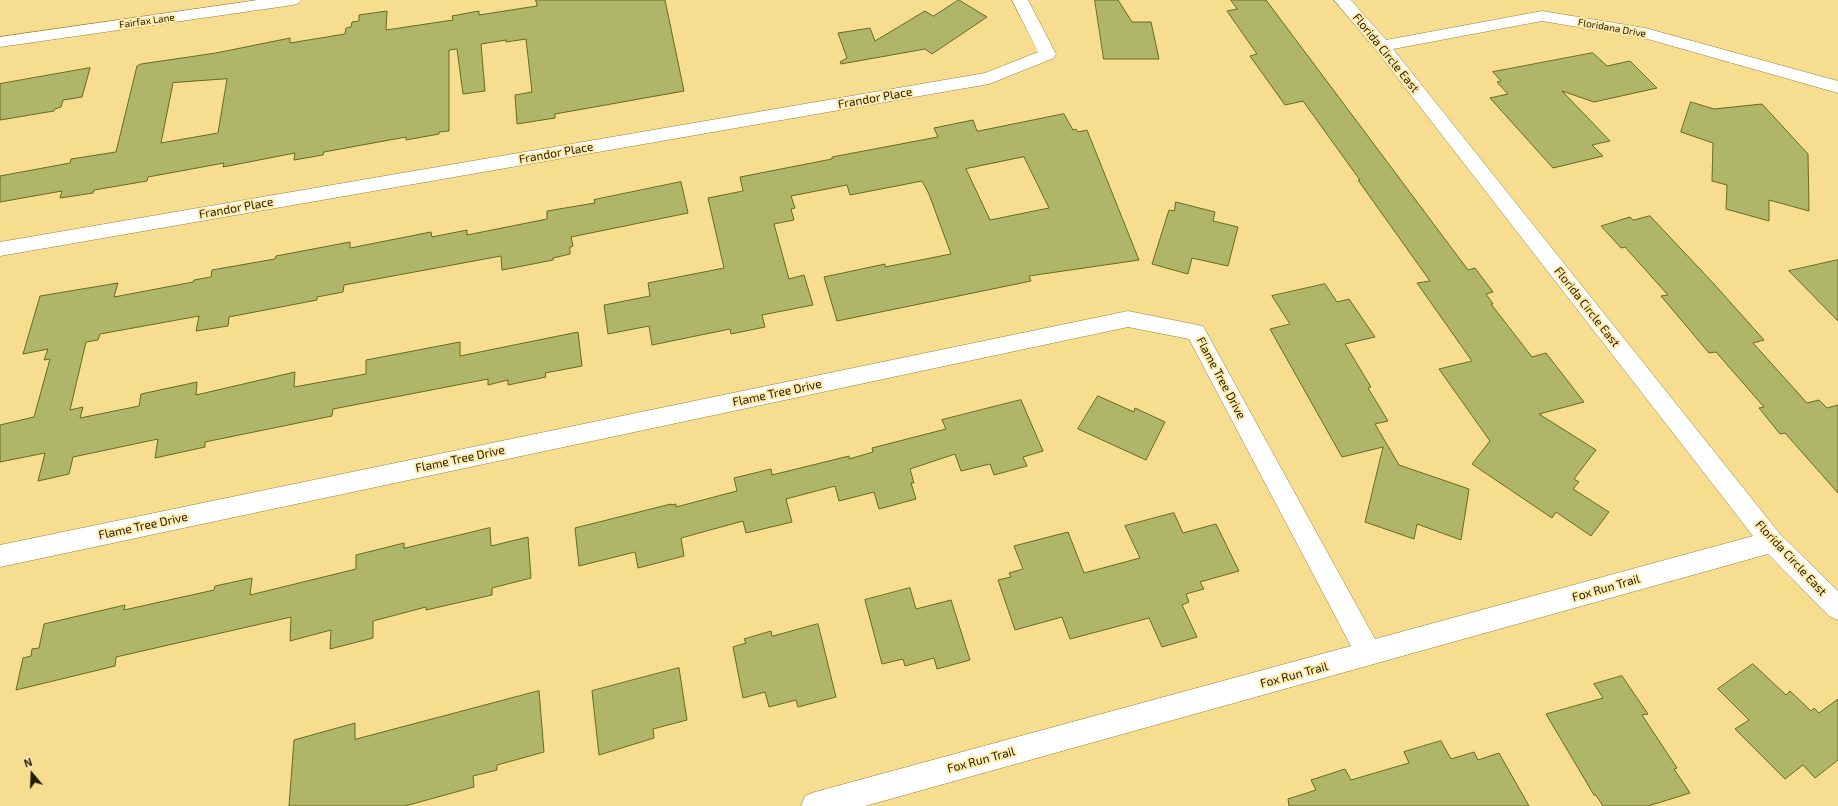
<!DOCTYPE html>
<html>
<head>
<meta charset="utf-8">
<style>
  body { margin:0 }
  #map { position:relative; width:1838px; height:806px; overflow:hidden; background:#f6dd8f; font-family:"Exo 2",sans-serif }
  canvas { display:block }
  .north { position:absolute; left:12px; top:754px; width:40px; height:40px; -webkit-text-stroke:3px #feebad; paint-order:stroke; rotate:341deg; font-size:11px; font-weight:700; line-height:16px; text-align:center; color:#241b00 }
  .north::after { content:''; display:block; margin:auto; width:14px; height:18px; background:#241b00; clip-path:polygon(50% 0,100% 100%,50% 72%,0 100%) }
</style>
</head>
<body>
<div id="map">
<canvas width="1838" height="806"></canvas>
<div class="north">N</div>
</div>
<script>
const g = document.querySelector('canvas').getContext('2d');
g.lineJoin = 'round';
function fill(path, color) {
  g.fillStyle = color;
  g.fill(path, 'evenodd');
}
function trace(path, color, width, dash) {
  g.strokeStyle = color;
  g.lineWidth = width;
  g.lineCap = dash ? 'butt' : 'round';
  g.setLineDash(dash || []);
  g.stroke(path);
}
function drawText(font, color, halo, rows, align = 'center') {
  g.font = font + ' "Exo 2",sans-serif';
  g.lineWidth = 4;
  g.setLineDash([]);
  g.textBaseline = 'middle';
  g.strokeStyle = halo;
  g.fillStyle = color;
  for (const [text, x, y, turn = 0] of rows) {
    g.save();
    g.translate(x, y);
    g.rotate((+turn || 0) * Math.PI / 180);
    g.textAlign = isNaN(turn) ? turn : align;
    if (halo) g.strokeText(text, 0, 0);
    g.fillText(text, 0, 0);
    g.restore();
  }
}
const building = new Path2D(`
  M536,0H665L684,91L555,114V118L517,124L515,95L532,92L526,39L506,42V40L481,44L485,91L463,94L457,49L449,50V131L439,132V134L406,140V137L324,152L323,155L294,160L295,153L223,167L224,163L148,177L147,181L94,190L93,193L60,198L62,191L0,202V176L70,163L71,159L116,152L137,66L141,64L216,53L290,38V43L345,34L346,28L351,27L352,22L359,21V15L387,11L386,30L453,20L452,16L479,11V15L537,6ZM227,79L218,133L161,143L173,83Z
  M959,0L987,17L932,54L925,49L841,64L840,62L847,58L838,33L870,28L875,41L925,11L933,16Z
  M1095,0H1118L1132,22H1151L1159,59H1104Z
  M1231,0H1266L1468,270L1475,268L1493,292L1486,294L1493,304H1491L1532,357L1546,353L1584,402L1539,414L1596,450L1574,479L1579,482L1573,489L1609,512L1591,536L1556,512L1552,518L1472,464L1490,441L1439,369L1472,361L1417,283L1430,281L1358,180H1360L1303,101L1285,105L1250,56L1257,54L1227,11L1237,9Z
  M1593,53L1607,66L1630,61L1657,88L1594,102L1562,91L1610,141L1592,145L1603,156L1553,168L1490,98L1508,94L1497,82L1501,81L1493,72Z
  M90,68L82,97L63,100L61,107L55,109L54,111L0,120V84Z
  M1691,102L1714,109L1762,104L1808,154L1809,211L1769,200V221L1726,209L1727,185L1712,181L1713,143L1681,132Z
  M1064,114L1073,130L1076,129L1078,132L1087,130L1139,260L1029,276L1031,281L837,321L824,277L885,264V267L951,254L929,194L922,181L850,195L847,185L791,196L795,208L791,209L794,220L774,224L789,279L804,275L813,305L762,315L765,327L731,334L730,329L652,345L649,326L608,334L604,305L650,296L648,283L724,268L708,198L743,191L740,177L832,159V157L938,137L934,128L973,120L977,131ZM1024,157L1049,208L990,220L966,169Z
  M681,182L688,213L571,237L573,246L570,247V254L553,258V260L502,270L501,256L344,285L343,292L317,297V300L229,317L228,326L196,331L199,316L100,334L98,340L86,342L70,410L83,407L80,418L139,406L141,394L197,382L196,395L295,372L294,387L366,374V360L460,342V356L578,332L582,366L545,373L546,377L508,385V380L488,385V379L333,409L332,416L205,442V447L155,458L158,439L73,457L69,474L38,481L45,453L0,462V425L34,417L50,359L44,360L48,349L23,354L40,296L118,283L114,297L193,282L194,280L211,277L212,270L275,259L276,256L350,242V248L431,232L432,237L467,230V235L547,219V211L595,203L594,200Z
  M1176,202L1215,212L1213,221L1238,227L1228,266L1192,258L1188,274L1152,264L1169,210L1174,211Z
  M1650,216L1714,284L1764,340L1753,343L1807,403L1819,400L1827,408L1838,405V493L1785,433L1780,434L1759,408L1764,407L1716,352L1709,353L1661,296L1668,295L1625,247L1621,248L1601,226L1630,217L1633,220Z
  M1838,260V321L1789,271Z
  M1325,284L1337,302L1349,299L1375,337L1345,344L1371,387L1368,388L1388,421L1375,424L1399,465L1469,489L1461,540L1417,524L1414,539L1365,522L1383,447L1342,457L1270,329L1290,324L1272,296Z
  M1098,396L1134,412L1135,408L1165,422L1146,460L1078,429Z
  M1021,400L1043,451L1023,457L1027,466L994,475L990,464L961,471L955,454L910,469L914,483H911L916,499L879,509L874,492L839,501L835,486L786,499L792,522L746,533L743,521L681,538L684,556L638,568L635,552L579,566L575,528L671,504V505L676,504V507L737,491L734,478L771,469L772,475L849,456V459L873,452L872,448L946,429L942,420Z
  M1174,513L1183,533L1216,524L1239,571L1200,582L1204,589L1186,594L1189,602L1182,605L1197,637L1162,647L1149,618L1070,639L1062,617L1015,630L998,580L1011,577L1009,573L1023,569L1014,546L1068,532L1084,573L1140,558L1125,526Z
  M490,528L491,546L528,537L531,578L492,588V595L426,610V607L373,621V638L330,649L331,630L290,641L291,617L116,657L115,666L16,690L23,658L31,656L32,649L39,648L44,624L125,605L124,610L214,590L215,586L252,578L250,595L356,569V555L404,543V548Z
  M910,588L916,609L951,600L970,660L937,669L934,658L905,666L903,659L882,664L865,600Z
  M818,624L836,697L798,707L796,700L769,707L765,692L743,698L733,647L746,643L744,639L771,631L772,636Z
  M1753,664L1786,695L1790,691L1811,711L1814,708L1819,713L1838,699V760L1815,778L1803,765L1785,779L1735,729L1749,720L1718,689Z
  M679,668L687,720L653,729L654,738L599,755L592,691Z
  M1622,676L1648,714L1642,715L1677,768L1674,769L1690,793L1648,806H1603L1596,795H1594L1546,714L1603,698L1594,684Z
  M539,691L544,752L497,765V770L473,776L474,787L405,806H289L294,740L355,723V739Z
  M1441,741L1451,759L1474,752L1478,760L1499,753L1529,806H1289L1288,799L1316,790L1311,780L1345,769L1351,780L1409,763L1404,752Z`);
const street = new Path2D(`
  M258,0H301L299,3L293,5L0,47V37Z
  M1012,0H1028L1056,54L1054,58L989,84L0,256V242L985,73L1038,52Z
  M1334,0H1351L1386,40L1542,11L1645,28L1838,81V93L1644,38L1542,21L1393,49L1780,534L1838,591V620L1829,616L1768,554L865,806H801L805,796L815,792L1351,646L1189,339L1128,327L0,567V545L1128,311L1203,326L1375,639L1753,536L1376,50Z`);
const farStreetnames = [
  ["Fairfax Lane",147,21,-8],
  ["Floridana Drive",1612,28,10]
];
const streetNames = [
  ["Florida Circle East",1386,53,51],
  ["Frandor Place",875,98,-10],
  ["Frandor Place",556,153,-10],
  ["Frandor Place",236,208,-10],
  ["Florida Circle East",1587,307,52],
  ["Flame Tree Drive",1221,378,62],
  ["Flame Tree Drive",777,393,-12],
  ["Flame Tree Drive",460,459,-12],
  ["Flame Tree Drive",143,526,-12],
  ["Florida Circle East",1791,558,47],
  ["Fox Run Trail",1606,588,-16],
  ["Fox Run Trail",1294,675,-15],
  ["Fox Run Trail",981,760,-15]
];
fill(building, '#b0b669');
trace(building, '#676b1a', 1);
trace(street, '#988132', 1);
fill(street, '#fff');
drawText('10px', '#241b00', '#feebad', farStreetnames);
drawText('12px', '#241b00', '#feebad', streetNames);
</script>
</body>
</html>
